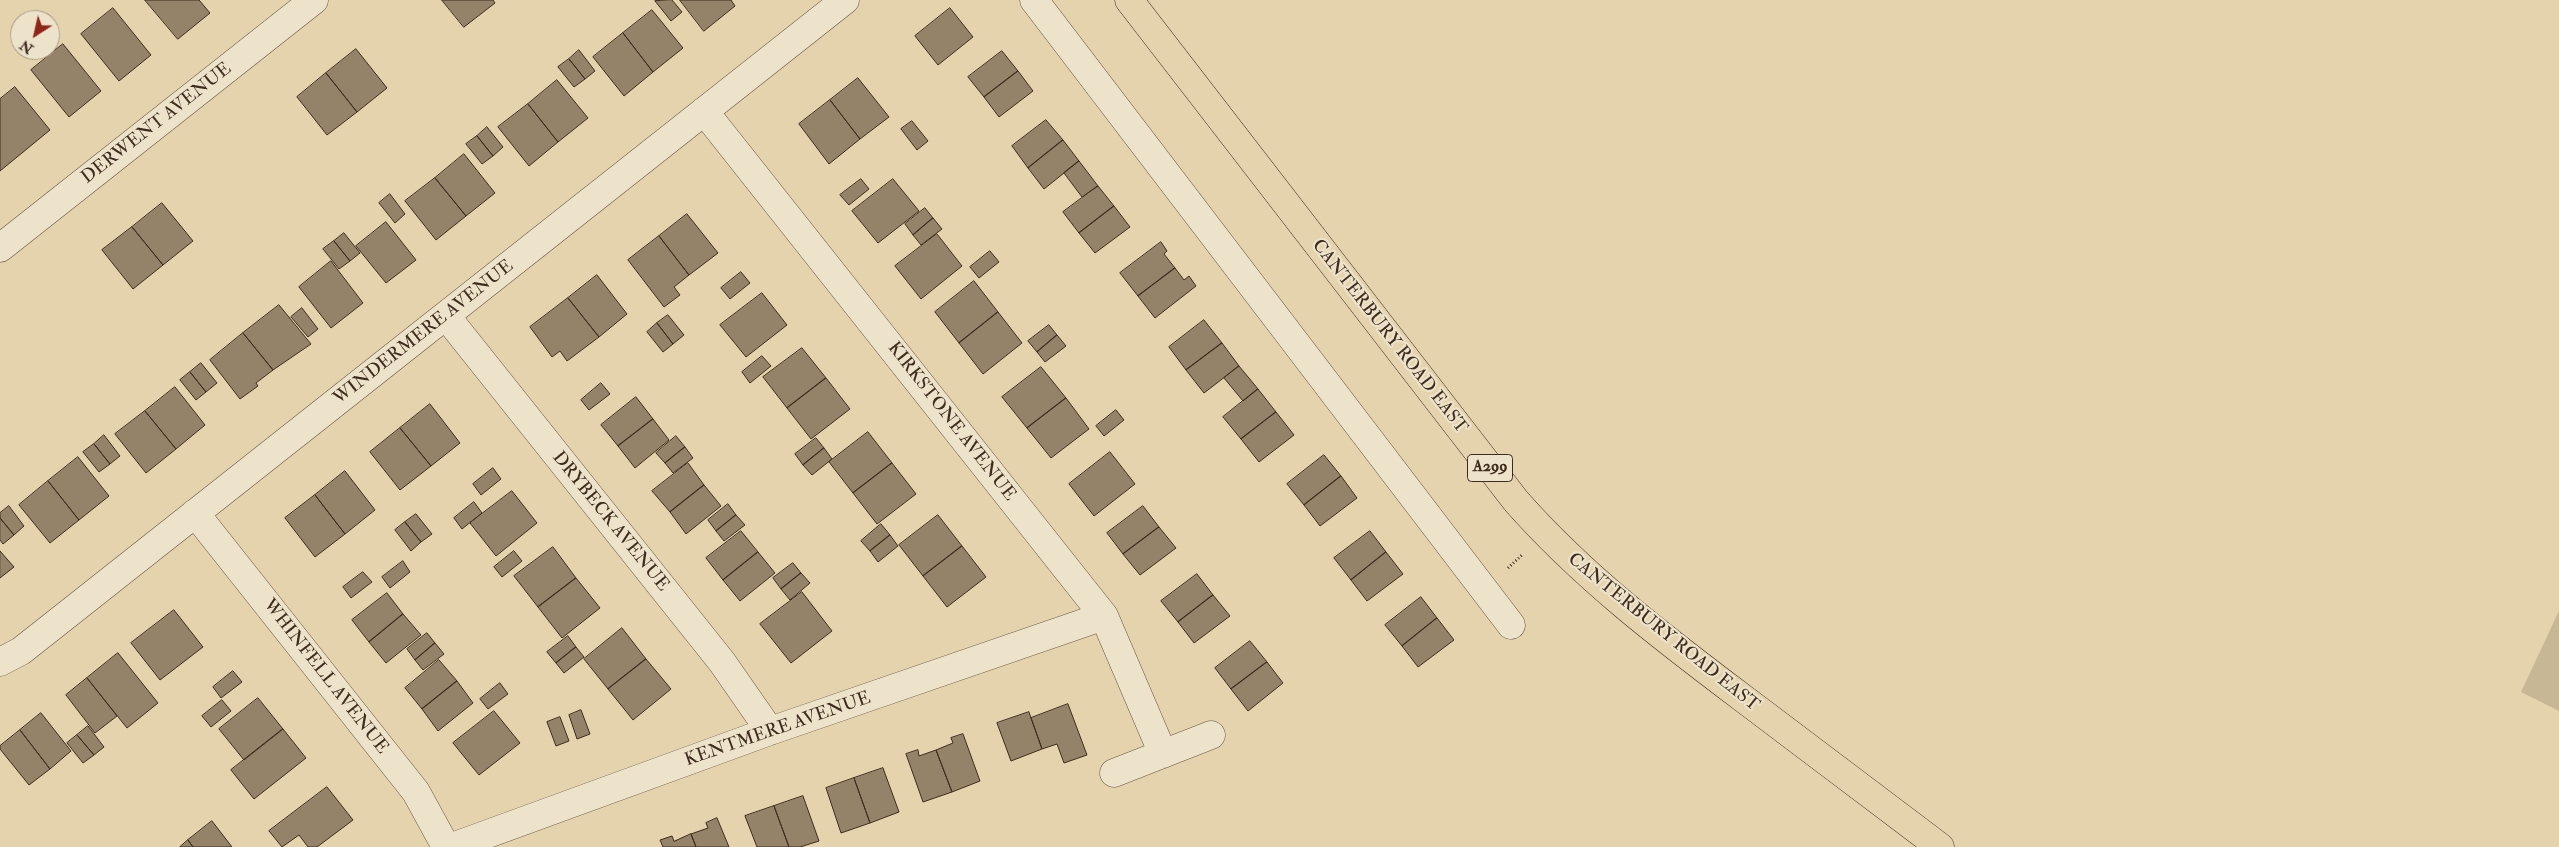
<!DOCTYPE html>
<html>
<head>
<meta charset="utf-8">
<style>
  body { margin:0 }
  #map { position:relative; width:2559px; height:847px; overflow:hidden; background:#e4d3ad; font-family:"IM FELL Double Pica",serif }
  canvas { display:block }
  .north { position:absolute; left:10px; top:10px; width:50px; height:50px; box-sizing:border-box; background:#ede2ca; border:1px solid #a79985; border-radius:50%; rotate:215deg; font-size:14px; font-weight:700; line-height:20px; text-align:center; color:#3e2c1e }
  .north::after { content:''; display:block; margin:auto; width:18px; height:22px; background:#8f2418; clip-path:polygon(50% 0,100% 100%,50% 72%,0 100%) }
</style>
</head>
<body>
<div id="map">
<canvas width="2559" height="847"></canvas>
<div class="north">N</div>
</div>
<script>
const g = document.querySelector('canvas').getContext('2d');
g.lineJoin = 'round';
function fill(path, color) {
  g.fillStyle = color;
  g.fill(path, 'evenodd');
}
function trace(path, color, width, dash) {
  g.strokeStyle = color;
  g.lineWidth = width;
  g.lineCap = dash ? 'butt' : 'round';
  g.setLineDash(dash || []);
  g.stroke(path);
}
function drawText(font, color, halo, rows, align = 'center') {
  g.font = font + ' "IM FELL Double Pica",serif';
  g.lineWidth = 4.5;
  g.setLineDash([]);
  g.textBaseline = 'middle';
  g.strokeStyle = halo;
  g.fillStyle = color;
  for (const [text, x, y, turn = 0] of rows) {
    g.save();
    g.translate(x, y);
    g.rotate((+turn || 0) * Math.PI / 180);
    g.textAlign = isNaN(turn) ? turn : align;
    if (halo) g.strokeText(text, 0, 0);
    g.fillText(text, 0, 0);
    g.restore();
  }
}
const green = new Path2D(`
  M2559,611V711L2521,692Z`);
const building = new Path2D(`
  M145,0H199L210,13L178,39Z
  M442,0H493L495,3L464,27Z
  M672,0L682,12L671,21L655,1Z
  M680,0H731L735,6L704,31Z
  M113,8L151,55L119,81L81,34Z
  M950,8L973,37L938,65L915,36Z
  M652,10L683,48L653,72L623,33Z
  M623,33L653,72L624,96L593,57Z
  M63,44L101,91L69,117L31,70Z
  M356,49L387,88L357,112L326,73Z
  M579,50L595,71L585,79L569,59Z
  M1002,51L1018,71L984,97L968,77Z
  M569,59L585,79L574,87L558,67Z
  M1018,71L1033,91L999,117L984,97Z
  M326,73L357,112L327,135L297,97Z
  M858,78L889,117L860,139L830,100Z
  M557,80L588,118L558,142L528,104Z
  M15,87L50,130L0,171V99Z
  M830,100L860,139L829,164L799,124Z
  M528,104L558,142L529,166L498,127Z
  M1046,120L1063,140L1028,168L1012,146Z
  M912,121L928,141L917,150L901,129Z
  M487,127L503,147L493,156L477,136Z
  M477,136L493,156L482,164L466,144Z
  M1063,140L1079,161L1044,189L1028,168Z
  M464,154L495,193L466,216L435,178Z
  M1079,161L1098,186L1082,197L1064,173Z
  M435,178L466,216L436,240L405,201Z
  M861,179L869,189L849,205L840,195Z
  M893,179L919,211L878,243L852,211Z
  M1098,186L1114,206L1079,233L1063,212Z
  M390,194L405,214L395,223L379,203Z
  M162,203L193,241L163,265L132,227Z
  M1114,206L1130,227L1095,253L1079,233Z
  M925,208L933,218L913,235L905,224Z
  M687,214L718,253L689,275L659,236Z
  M933,218L942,229L921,245L913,235Z
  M386,222L416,260L386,283L356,246Z
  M132,227L163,265L133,289L102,250Z
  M344,233L360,253L350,261L334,241Z
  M937,234L962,266L921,299L895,266Z
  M659,236L689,275L674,287L680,295L664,307L628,260Z
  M334,241L350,261L339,269L323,249Z
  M1161,242L1167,251L1164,254L1175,268L1138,296L1120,273Z
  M990,251L999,262L979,278L970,267Z
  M331,261L363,303L331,328L299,287Z
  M1175,268L1184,280L1189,276L1196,286L1155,318L1138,296Z
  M741,272L750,283L730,299L721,288Z
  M597,275L627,314L599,337L568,298Z
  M974,281L998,312L959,343L935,312Z
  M762,293L787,325L746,357L720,325Z
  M568,298L599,337L567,361L560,351L552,357L530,327Z
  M279,305L311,344L273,370L243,333Z
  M302,308L318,329L308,337L291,317Z
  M998,312L1022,343L983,374L959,343Z
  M668,315L684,335L673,344L657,323Z
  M1204,320L1222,343L1186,370L1169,347Z
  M657,323L673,344L663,352L647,332Z
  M1049,325L1057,335L1037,352L1028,341Z
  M243,333L273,370L256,383L258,386L240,399L210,360Z
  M1057,335L1066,346L1045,362L1037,352Z
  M1222,343L1239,366L1204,393L1186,370Z
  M802,348L826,378L787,408L763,377Z
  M762,356L771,366L750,383L742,372Z
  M201,363L217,383L206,392L190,372Z
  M1239,366L1258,389L1243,401L1224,378Z
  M1041,367L1066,398L1027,428L1002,397Z
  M190,372L206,392L196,400L180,380Z
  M826,378L850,409L811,439L787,408Z
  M601,383L610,394L589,410L581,400Z
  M175,387L205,425L176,449L145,411Z
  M1258,389L1276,412L1241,439L1223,417Z
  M636,397L653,419L618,446L601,425Z
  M1066,398L1089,429L1051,458L1027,428Z
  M430,404L460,443L431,466L400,428Z
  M1116,410L1124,420L1104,436L1096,426Z
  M145,411L176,449L146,473L115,434Z
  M1276,412L1294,435L1259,462L1241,439Z
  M653,419L669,440L635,468L618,446Z
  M400,428L431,466L400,490L370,452Z
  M868,432L892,463L853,493L829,462Z
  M104,435L120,456L110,464L94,444Z
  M676,436L685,447L665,463L656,453Z
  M816,438L824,448L803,465L795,454Z
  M94,444L110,464L99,472L83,452Z
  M685,447L693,458L673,473L665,463Z
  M824,448L832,459L812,475L803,465Z
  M1110,452L1135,484L1094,516L1069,484Z
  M1324,455L1341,476L1304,505L1287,484Z
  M78,457L109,496L79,520L48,481Z
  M688,463L704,485L670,512L652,491Z
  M892,463L916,494L877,524L853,493Z
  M493,468L501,479L481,495L473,484Z
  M345,471L375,510L345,534L315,495Z
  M1341,476L1357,498L1320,526L1304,505Z
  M48,481L79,520L50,543L19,505Z
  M704,485L721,506L686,534L670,512Z
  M512,491L537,523L496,556L470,523Z
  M315,495L345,534L315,557L285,518Z
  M474,502L482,513L462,529L454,518Z
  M728,504L736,515L716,531L708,520Z
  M9,506L24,526L14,535L0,518V513Z
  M1143,506L1159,527L1123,554L1107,533Z
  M416,514L432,534L421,542L405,522Z
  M736,515L745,525L724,541L716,531Z
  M938,515L962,546L923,576L899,545Z
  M0,518L14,535L3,544L0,540Z
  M405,522L421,542L411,551L395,530Z
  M881,524L890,535L870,551L861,541Z
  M1159,527L1176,548L1140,575L1123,554Z
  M741,531L758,552L723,580L706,558Z
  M1370,531L1386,552L1351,580L1334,558Z
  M890,535L898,546L878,562L870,551Z
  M962,546L986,577L947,607L923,576Z
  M553,547L576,578L538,607L514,576Z
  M0,551L14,567L0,578Z
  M514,551L522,561L502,577L494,567Z
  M758,552L775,573L740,601L723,580Z
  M1386,552L1403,574L1367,601L1351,580Z
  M403,561L410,572L390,588L382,577Z
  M793,563L801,573L781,589L773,578Z
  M363,572L372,582L351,598L343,587Z
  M801,573L810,583L790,600L781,589Z
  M1197,574L1213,595L1178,622L1161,601Z
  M576,578L600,608L562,638L538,607Z
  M802,592L832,631L791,663L760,624Z
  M387,593L403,614L369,642L352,620Z
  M1213,595L1230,616L1194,643L1178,622Z
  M1421,597L1437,618L1402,646L1385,625Z
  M174,610L203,647L160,680L131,643Z
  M403,614L421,635L386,663L369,642Z
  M1437,618L1454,640L1418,667L1402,646Z
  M622,628L646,659L608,689L584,659Z
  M427,633L435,643L415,660L407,649Z
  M568,636L576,647L556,663L547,652Z
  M1250,641L1267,662L1231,689L1215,668Z
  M435,643L444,654L423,670L415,660Z
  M576,647L584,657L564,673L556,663Z
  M118,653L158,703L127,728L87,678Z
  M646,659L671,689L633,720L608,689Z
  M439,660L457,681L422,709L405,688Z
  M1267,662L1283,683L1248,711L1231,689Z
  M233,671L242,682L221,698L213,687Z
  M87,678L117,716L95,733L66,695Z
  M457,681L473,703L438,731L422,709Z
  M500,683L508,694L488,709L480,699Z
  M258,698L283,729L244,760L219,729Z
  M222,700L231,711L211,727L202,716Z
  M1068,704L1087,755L1064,763L1057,744L1042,749L1031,718Z
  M581,710L590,734L577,739L569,715Z
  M494,711L520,743L479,775L453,743Z
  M1029,712L1042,749L1011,761L997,723Z
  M41,713L71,751L50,769L20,730Z
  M560,717L569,741L556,746L547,722Z
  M88,726L104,747L94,755L77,735Z
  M283,729L306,758L254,799L231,770Z
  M20,730L50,769L29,785L0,749V746Z
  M963,734L980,781L952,792L936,750L953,743L951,738Z
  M77,735L94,755L83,763L67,743Z
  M918,750L919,756L936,750L952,792L923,802L906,754Z
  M883,768L899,812L870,823L854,778Z
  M854,778L870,823L841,833L826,788Z
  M327,787L353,820L317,847H308L299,835L282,847L269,831Z
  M803,796L819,841L800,847H789L774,806Z
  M774,806L789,847H757L745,816Z
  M717,818L729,847H696L691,834L708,828L706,823Z
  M212,821L232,847H193L188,840Z
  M691,834L696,847H663L660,840L672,836L674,841Z
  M188,840L193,847H180Z`);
const path = new Path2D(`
  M1508,568L1522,555`);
const street = new Path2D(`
  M1034,0L1511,625
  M704,111L1104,616L1163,754
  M0,248L314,0
  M446,316L722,662L770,731
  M195,513L416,792L446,847
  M0,662L21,651L845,0
  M1114,773L1211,735
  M452,847L770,731L1104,616`);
const highway = new Path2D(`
  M1129,0L1516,501C1583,577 1663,638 1744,699C1809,748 1875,798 1940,847`);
const shields = [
  [1490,468,45]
];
const shieldNames = [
  ["A299",1490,468]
];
const streetNames = [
  ["DERWENT AVENUE",157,124,-38],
  ["WINDERMERE AVENUE",424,333,-38],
  ["CANTERBURY ROAD EAST",1389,337,52],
  ["KIRKSTONE AVENUE",951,422,52],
  ["DRYBECK AVENUE",610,522,51],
  ["CANTERBURY ROAD EAST",1663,633,39],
  ["WHINFELL AVENUE",325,677,52],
  ["KENTMERE AVENUE",778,730,-19]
];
fill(green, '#c8b795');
fill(building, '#948368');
trace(building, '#3e2c1e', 1);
trace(street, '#685642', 29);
trace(highway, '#3e2c1e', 29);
trace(path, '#3e2c1e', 3, [1, 2.5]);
trace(street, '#ede2ca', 28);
trace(highway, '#e4d3ad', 28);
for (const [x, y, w] of shields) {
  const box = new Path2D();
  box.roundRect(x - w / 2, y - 13.5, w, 27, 4);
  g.fillStyle = '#ede2ca';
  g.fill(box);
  trace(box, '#3e2c1e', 1);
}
drawText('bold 16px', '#3e2c1e', null, shieldNames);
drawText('18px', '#3e2c1e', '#ede2ca', streetNames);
</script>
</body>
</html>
